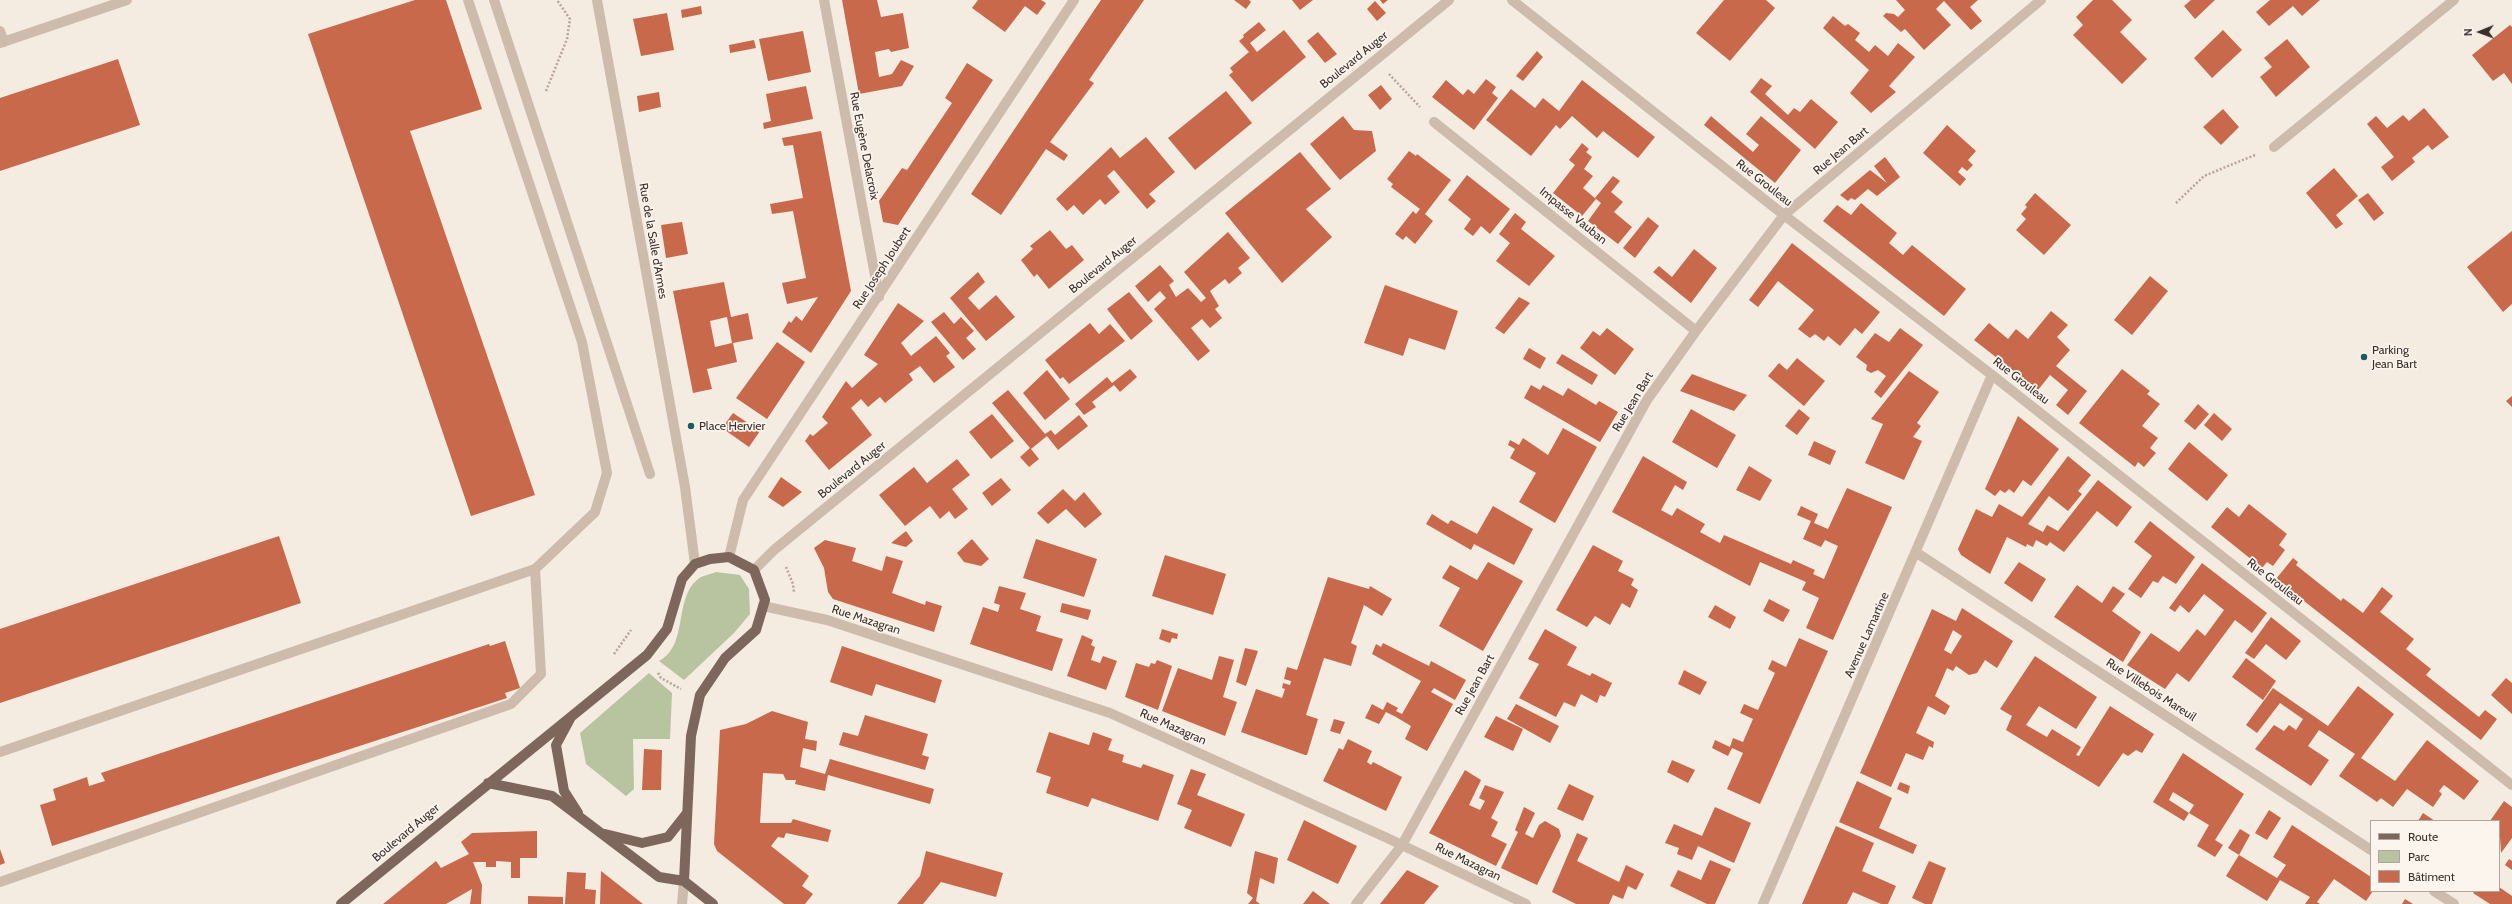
<!DOCTYPE html>
<html>
<head>
<meta charset="utf-8">
<style>
  body { margin:0 }
  #map { position:relative; width:2512px; height:904px; overflow:hidden; background:#f4ebe1; font-family:Cabin,sans-serif }
  canvas { display:block }
  .legend { position:absolute; left:2370px; top:820px; width:130px; height:72px; box-sizing:border-box; background:#fbf5ee; border:1px solid #aea6a0; margin:0; padding:5px 7px; list-style:none; font-size:12px; color:#3b302b }
  .legend li { display:flex; align-items:center; gap:8px; height:20px }
  .legend b { width:20px; border:1px solid #aea6a0 }
  .north { position:absolute; left:2460px; top:12px; width:40px; height:40px; -webkit-text-stroke:3px #fbf5ee; paint-order:stroke; rotate:269deg; font-size:11px; font-weight:700; line-height:16px; text-align:center; color:#3b302b }
  .north::after { content:''; display:block; margin:auto; width:14px; height:18px; background:#3b302b; clip-path:polygon(50% 0,100% 100%,50% 72%,0 100%) }
</style>
</head>
<body>
<div id="map">
<canvas width="2512" height="904"></canvas>
<ul class="legend">
<li><b style="height:5px;background:#7d675c"></b>Route</li>
<li><b style="height:11px;background:#b8c4a0"></b>Parc</li>
<li><b style="height:11px;background:#c8694b"></b>Bâtiment</li>
</ul>
<div class="north">N</div>
</div>
<script>
const g = document.querySelector('canvas').getContext('2d');
g.lineJoin = 'round';
function fill(path, color) {
  g.fillStyle = color;
  g.fill(path, 'evenodd');
}
function trace(path, color, width, dash) {
  g.strokeStyle = color;
  g.lineWidth = width;
  g.lineCap = dash ? 'butt' : 'round';
  g.setLineDash(dash || []);
  g.stroke(path);
}
function drawText(font, color, halo, rows, align = 'center') {
  g.font = font + ' Cabin,sans-serif';
  g.lineWidth = 3.5;
  g.setLineDash([]);
  g.textBaseline = 'middle';
  g.strokeStyle = halo;
  g.fillStyle = color;
  for (const [text, x, y, turn = 0] of rows) {
    g.save();
    g.translate(x, y);
    g.rotate((+turn || 0) * Math.PI / 180);
    g.textAlign = isNaN(turn) ? turn : align;
    if (halo) g.strokeText(text, 0, 0);
    g.fillText(text, 0, 0);
    g.restore();
  }
}
const green = new Path2D(`
  M716,572L740,575L749,589L750,614L734,633L684,680L659,661C690,645 672,595 701,577C705,575 712,574 716,572Z
  M649,673L672,693L670,739H633L634,789L626,796L586,764L580,733Z`);
const building = new Path2D(`
  M415,0H446L482,109L410,131L535,495L471,516L308,34Z
  M842,0H877L881,17L903,13L909,48L891,52L889,49L875,52L879,77L892,74L901,60L914,66L902,86L859,94Z
  M978,0H1041L1046,3L1037,15L1025,6L1005,32L972,8Z
  M1101,0H1144L1089,80L1094,83L1050,142L1068,155L1064,161L1046,149L1001,215L971,194Z
  M1234,0H1249L1251,2L1246,9Z
  M1292,0H1313L1300,10Z
  M1380,0H1388L1383,4Z
  M1724,0H1766L1775,8L1730,61L1696,33Z
  M1896,0H1978L1970,7L1982,21L1971,30L1944,1L1936,9L1951,25L1924,50L1905,29L1901,32L1883,16L1886,13L1894,14L1898,17L1905,10Z
  M2093,0H2112L2132,20L2120,32L2147,59L2122,84L2073,35L2083,25L2076,17Z
  M2191,0H2215L2195,19L2184,6Z
  M2270,0H2320L2302,16L2293,6L2269,26L2256,12Z
  M1375,1L1386,13L1377,21L1367,9Z
  M701,6L702,14L682,18L681,10Z
  M667,13L674,50L641,56L633,19Z
  M1833,16L1845,26L1848,24L1860,33L1855,40L1869,52L1875,45L1888,56L1898,43L1915,57L1889,86L1896,92L1871,113L1850,93L1869,70L1823,28Z
  M1259,22L1266,30L1250,43L1257,52L1284,30L1306,57L1252,102L1229,75L1233,72L1230,68L1249,52L1239,41L1244,37L1243,35Z
  M2510,25L2512,27V84L2504,73L2493,81L2472,55Z
  M2223,30L2242,50L2212,78L2194,58Z
  M803,31L811,72L768,81L759,39Z
  M1318,32L1337,54L1325,63L1307,41Z
  M2287,39L2310,67L2276,97L2260,77L2272,67L2264,58Z
  M754,40L756,48L730,53L729,45Z
  M1537,51L1543,57L1523,81L1516,76Z
  M118,59L140,125L0,171V98Z
  M967,63L993,80L898,225L883,222L879,201L902,168L907,170L952,103L945,98Z
  M1761,78L1772,86L1765,94L1788,115L1794,108L1800,112L1811,99L1838,122L1815,149L1750,92Z
  M1486,79L1496,87L1492,93L1498,98L1474,130L1432,97L1446,80L1463,95L1468,89L1474,94Z
  M1582,80L1655,137L1638,158L1603,131L1597,138L1572,116L1560,129L1556,125L1531,156L1486,120L1511,89L1535,108L1543,98L1559,111Z
  M1381,85L1392,99L1380,110L1368,95Z
  M806,86L813,119L764,129L763,123L771,121L766,94Z
  M1226,91L1252,123L1195,170L1168,138Z
  M659,92L661,107L639,112L637,96Z
  M2424,108L2449,137L2432,150L2428,145L2412,158L2415,162L2392,181L2381,167L2394,157L2367,124L2376,116L2387,128L2403,115L2409,121Z
  M2223,109L2239,127L2221,145L2203,127Z
  M1343,116L1354,130L1372,131L1376,151L1340,180L1310,144Z
  M1711,116L1753,152L1759,145L1746,134L1761,116L1801,150L1775,183L1704,125Z
  M1947,125L1976,151L1968,160L1973,165L1967,171L1962,167L1958,172L1966,179L1960,186L1923,153Z
  M821,131L851,291L811,353L782,332L789,321L791,323L796,316L802,321L818,297L787,304L782,283L806,278L793,211L772,214L770,204L803,198L793,145L784,146L782,138Z
  M1146,137L1175,172L1149,194L1156,201L1147,209L1114,170L1107,176L1120,192L1105,205L1100,199L1083,215L1074,205L1067,211L1056,199L1111,147L1120,158Z
  M1582,143L1589,149L1586,152L1592,157L1584,169L1593,176L1583,188L1596,199L1582,216L1553,193L1575,165L1569,160Z
  M1409,151L1416,156L1417,154L1451,180L1425,214L1433,221L1415,244L1406,236L1403,240L1395,234L1413,211L1416,214L1420,209L1391,187L1393,184L1387,179Z
  M1300,152L1331,189L1306,209L1332,237L1282,283L1225,213Z
  M1885,157L1900,177L1877,196L1868,189L1855,200L1851,198L1848,201L1840,195L1870,170L1887,183L1874,166Z
  M2334,168L2358,196L2336,215L2343,224L2336,229L2306,193Z
  M1467,175L1510,209L1490,234L1481,226L1473,236L1469,233L1464,229L1471,219L1448,200Z
  M1613,176L1620,181L1611,192L1623,202L1614,212L1632,227L1618,244L1588,221L1601,203L1595,198Z
  M2035,193L2071,225L2044,255L2016,230L2026,219L2021,214L2027,207L2025,205Z
  M2368,193L2384,213L2374,221L2358,200Z
  M1861,203L1897,233L1889,243L1903,255L1912,245L1966,289L1944,316L1823,221L1837,205L1851,215Z
  M1515,213L1526,222L1521,229L1555,256L1529,286L1496,261L1510,243L1499,234Z
  M1648,217L1659,226L1635,258L1623,248Z
  M682,222L688,254L666,258L661,225Z
  M1050,230L1066,249L1072,245L1084,260L1049,289L1037,274L1034,277L1021,260L1033,249L1030,246Z
  M2512,231V304L2503,312L2467,267Z
  M1228,232L1250,258L1238,268L1242,273L1229,284L1225,279L1210,291L1219,306L1215,309L1222,318L1210,328L1202,319L1191,328L1210,351L1198,361L1154,309L1166,298L1160,291L1148,302L1135,286L1160,265L1174,281L1169,285L1176,297L1188,288L1201,302L1206,298L1184,272Z
  M1792,243L1880,312L1862,334L1855,328L1840,346L1828,336L1824,341L1815,334L1810,338L1798,329L1814,310L1778,281L1758,307L1749,300Z
  M1694,249L1717,268L1691,303L1653,272L1659,266L1672,277Z
  M978,272L985,282L968,298L979,310L996,295L1015,317L986,341L950,298Z
  M2150,276L2168,291L2132,335L2114,320Z
  M724,282L731,317L748,313L753,339L733,343L737,362L707,369L712,389L693,393L673,291ZM727,317L732,343L715,347L710,321Z
  M1385,285L1458,311L1445,350L1409,338L1403,356L1364,343Z
  M1129,292L1153,321L1131,340L1107,309Z
  M1519,297L1530,303L1504,334L1495,328Z
  M898,303L924,321L901,343L911,356L936,336L950,353L946,356L955,367L934,383L920,366L909,374L913,380L885,403L880,397L868,407L861,399L851,408L872,435L829,470L805,441L810,434L813,436L828,423L822,417L846,381L852,388L878,364L864,355Z
  M2051,311L2068,325L2057,337L2070,350L2056,366L2087,391L2068,415L2056,405L2068,390L2050,375L2038,390L1974,340L1989,323L2008,339L2016,329L2028,339Z
  M944,312L954,324L961,317L974,331L966,338L976,349L963,360L931,322Z
  M1090,323L1099,334L1110,324L1125,341L1069,384L1063,377L1060,379L1045,360Z
  M1607,328L1634,349L1615,375L1580,348L1593,331L1600,336Z
  M1900,328L1923,345L1881,398L1874,392L1886,376L1878,370L1871,373L1866,370L1867,365L1856,357L1875,333L1889,342Z
  M777,342L805,362L767,419L736,398Z
  M1529,348L1546,358L1540,369L1523,359Z
  M1562,354L1598,375L1592,385L1556,363Z
  M1797,358L1825,381L1804,406L1768,376L1779,363L1787,370Z
  M1130,369L1137,377L1120,392L1114,385L1092,402L1096,407L1084,415L1075,404L1107,377L1112,383Z
  M2122,369L2150,391L2147,394L2160,404L2142,426L2158,438L2150,448L2156,453L2144,467L2138,462L2135,467L2079,423Z
  M1047,370L1070,399L1045,420L1023,393Z
  M1909,371L1939,392L1917,423L1921,426L1913,437L1922,441L1904,480L1865,463L1883,424L1871,419Z
  M1692,374L1747,395L1734,411L1680,391Z
  M1531,385L1540,390L1543,385L1563,396L1568,388L1596,405L1599,401L1618,412L1600,442L1524,398Z
  M1008,390L1045,434L1051,430L1055,435L1079,415L1088,426L1058,450L1047,436L1031,449L1039,459L1029,467L1020,457L1030,448L992,403Z
  M2512,396V407L2506,401Z
  M2198,404L2209,414L2195,430L2184,421Z
  M1691,409L1736,435L1717,468L1672,442Z
  M1799,409L1810,418L1797,435L1785,426Z
  M733,413L760,431L749,447L722,428Z
  M2214,413L2232,429L2222,441L2204,425Z
  M992,414L1014,441L991,459L969,432Z
  M2018,416L2059,449L2031,486L2023,480L2014,493L2009,489L2005,493L2000,490L1995,496L1985,489Z
  M1563,428L1597,447L1555,523L1519,502L1536,473L1510,458L1515,449L1508,445L1510,440L1519,445L1523,438L1548,455Z
  M1814,441L1836,451L1830,465L1808,455Z
  M2189,442L2228,475L2207,501L2168,469Z
  M1643,456L1687,482L1683,490L1675,485L1661,510L1672,516L1677,508L1705,524L1700,532L1720,543L1724,535L1791,564L1793,560L1815,570L1813,574L1824,579L1838,546L1825,540L1821,547L1803,539L1811,521L1797,515L1801,506L1818,514L1814,523L1828,529L1847,488L1892,507L1833,640L1806,628L1819,598L1802,590L1806,582L1760,562L1750,586L1612,512Z
  M2068,456L2091,475L2078,491L2082,494L2068,511L2049,496L2028,524L2043,532L2047,525L2058,531L2098,480L2132,507L2117,527L2097,511L2064,552L2050,542L2047,546L2036,540L2033,547L2027,544L2026,547L2007,537L1990,574L1961,555L1958,549L1976,509L1992,517L1999,504L2022,517Z
  M957,459L970,475L952,489L968,509L955,519L949,511L940,519L930,506L905,526L879,495L914,467L927,483Z
  M1749,466L1772,480L1760,501L1736,490Z
  M781,477L802,492L783,507L768,497Z
  M1001,478L1011,490L992,506L982,493Z
  M1063,489L1075,501L1084,492L1102,514L1085,528L1066,509L1048,524L1037,513Z
  M2249,504L2287,534L2279,545L2285,550L2273,566L2267,562L2262,568L2211,527L2227,507L2239,517Z
  M1493,506L1533,529L1514,565L1474,544L1471,550L1426,524L1432,514L1448,524L1451,520L1477,534Z
  M2150,521L2195,557L2176,584L2163,576L2158,583L2153,581L2141,598L2128,589L2152,556L2134,542Z
  M906,531L913,541L906,547L891,543Z
  M279,536L301,603L0,703V629Z
  M972,539L989,559L981,566L964,562L957,553Z
  M1036,539L1097,559L1084,597L1023,578Z
  M825,540L856,548L852,561L882,571L886,556L903,561L892,593L925,605L926,601L942,606L934,632L833,599L828,592L824,568L814,548Z
  M1593,545L1623,561L1618,571L1634,579L1631,585L1638,590L1630,608L1622,603L1610,625L1595,616L1587,627L1556,610Z
  M1165,555L1226,574L1213,615L1152,596Z
  M2293,558L2298,562L2296,565L2341,601L2343,598L2363,613L2382,587L2393,596L2380,612L2414,639L2406,649L2431,669L2426,675L2479,717L2485,710L2497,719L2481,740L2276,579Z
  M1488,562L1523,581L1483,651L1439,626L1460,588L1442,578L1450,565L1477,580Z
  M2019,562L2046,579L2032,602L2004,583Z
  M2202,563L2267,613L2252,633L2235,620L2189,682L2177,673L2165,689L2127,665L2151,633L2179,652L2197,629L2205,636L2224,610L2204,594L2189,613L2180,605L2175,612L2169,608Z
  M1328,577L1369,589L1370,586L1392,599L1382,616L1364,605L1351,643L1357,646L1351,666L1324,658L1306,715L1318,719L1307,755H1305L1241,732L1256,689L1282,698L1285,689L1282,688L1283,683L1290,685L1291,681L1284,679L1287,667L1297,670Z
  M2077,585L2102,603L2113,586L2125,594L2112,611L2141,632L2123,662L2054,617Z
  M999,586L1026,593L1020,609L1041,616L1036,631L1063,639L1052,671L970,644L983,607L998,612L1000,605L994,603Z
  M1769,599L1790,610L1783,622L1763,611Z
  M1062,603L1091,610L1088,620L1060,612Z
  M1715,605L1736,617L1730,629L1708,617Z
  M1962,608L2013,641L1997,668L1985,660L1977,673L1969,675L1956,666L1953,671L1947,668L1935,696L1950,706L1945,715L1928,706L1916,733L1934,742L1933,748L1929,746L1923,760L1906,753L1891,787L1860,773L1932,609L1956,621ZM1953,630L1962,636L1951,654L1944,650Z
  M2271,617L2301,641L2286,660L2266,644L2254,659L2245,653Z
  M1162,629L1178,634L1177,639L1172,638L1170,643L1159,639Z
  M1545,629L1577,647L1567,665L1590,676L1592,673L1612,683L1605,697L1600,695L1597,703L1581,694L1575,707L1564,702L1556,717L1519,698L1539,664L1528,659Z
  M1082,635L1093,640L1091,645L1095,647L1091,660L1100,663L1103,656L1117,661L1106,690L1067,676Z
  M1799,638L1828,651L1760,804L1727,789L1743,753L1732,748L1728,756L1712,748L1715,740L1730,747L1733,738L1743,742L1753,719L1740,713L1744,704L1758,710L1775,673L1768,669L1772,660L1786,667Z
  M505,641L520,688L505,693L507,698L52,846L40,805L56,800L53,789L87,777L89,786L105,781L101,773L489,644L490,646Z
  M1383,643L1429,666L1431,661L1466,680L1455,700L1434,688L1431,692L1453,704L1427,751L1405,739L1411,726L1396,717L1386,712L1379,724L1365,718L1372,704L1383,710L1387,702L1398,708L1396,711L1402,714L1421,681L1372,654L1376,644L1381,647Z
  M842,646L942,680L935,703L876,684L872,696L830,682Z
  M1245,648L1258,651L1246,686L1236,682Z
  M1219,656L1234,660L1223,697L1237,702L1225,736L1162,711L1178,668L1212,680Z
  M2035,656L2097,697L2076,729L2039,706L2026,725L2047,737L2052,729L2081,747L2076,755L2079,756L2110,706L2154,734L2142,753L2136,750L2128,756L2123,753L2099,787L2006,730L2012,716L2000,709Z
  M2246,658L2276,681L2263,700L2232,677Z
  M1157,660L1172,666L1158,710L1125,697L1136,663L1149,667L1151,663L1155,664Z
  M1684,670L1707,682L1700,695L1678,684Z
  M2506,678L2512,683V714L2491,695Z
  M2358,686L2394,714L2361,758L2395,781L2427,740L2479,781L2464,800L2444,785L2439,791L2442,794L2433,807L2407,789L2393,807L2381,798L2377,802L2339,776L2355,754L2319,730L2308,746L2329,760L2311,786L2255,749L2274,725L2284,731L2289,725L2296,730L2303,719L2280,703L2257,733L2246,725L2273,688L2328,726Z
  M1516,704L1559,726L1550,743L1507,719Z
  M772,711L808,722L805,739L817,741L816,751L803,748L800,767L825,774L830,759L934,789L930,804L828,775L825,791L795,784L796,780H786L783,774L763,773L760,823H791L793,819L831,830L828,842L786,833L784,838L778,837L771,846L809,876L802,886L813,894L805,904H784L717,851L714,844L720,730L746,724Z
  M865,715L928,734L922,755L929,757L925,770L839,745L843,732L858,736Z
  M1496,716L1523,729L1513,751L1484,737Z
  M1334,719L1345,722L1340,734L1330,731Z
  M1049,732L1089,745L1093,732L1112,739L1108,750L1124,755L1122,762L1141,768L1143,764L1174,775L1158,821L1092,798L1088,807L1046,793L1051,777L1036,772Z
  M1348,739L1372,751L1367,762L1371,765L1373,762L1402,777L1386,811L1323,781L1339,748L1343,750Z
  M644,749L662,750L661,790H642Z
  M2183,753L2244,794L2215,840L2223,845L2215,857L2197,846L2209,825L2189,813L2194,805L2173,792L2169,800L2189,813L2184,821L2153,802Z
  M1672,760L1695,770L1688,783L1667,772Z
  M1191,769L1206,774L1197,795L1245,814L1231,847L1184,828L1192,810L1177,804Z
  M1465,770L1481,780L1469,805L1480,810L1485,801L1479,798L1485,785L1504,792L1491,818L1498,822L1491,836L1507,844L1496,866L1429,833Z
  M1857,781L1892,798L1879,828L1917,845L1913,854L1839,822Z
  M1900,782L1910,786L1908,794L1897,789Z
  M1569,784L1594,796L1583,821L1557,809Z
  M2504,801L2512,807V838L2501,853L2499,821H2490Z
  M1524,807L1535,813L1525,834L1533,838L1539,825L1545,821L1559,829L1561,836L1537,885L1501,868L1518,832L1515,830Z
  M1715,807L1751,823L1734,863L1698,846L1692,860L1677,854L1679,848L1665,843L1674,824L1702,836Z
  M2269,810L2281,818L2267,840L2255,833Z
  M2423,813L2435,821H2418Z
  M1304,820L1357,846L1338,884L1287,860Z
  M2292,825L2371,877V891H2373L2366,901L2334,879L2317,902L2320,904H2305L2310,897L2280,880L2267,901L2226,876L2239,855L2277,878L2286,865L2273,857Z
  M1836,826L1874,843L1862,871L1896,886L1888,904H1881L1853,892L1847,904H1802Z
  M2240,829L2250,835L2239,855L2228,848Z
  M537,831V858H520V878H511V862L496,861V867H486V862H473L482,885L481,904H470L472,889L446,904H383L436,861L441,868L469,854L461,842L472,833Z
  M1577,833L1588,838L1577,861L1619,882L1626,865L1644,874L1636,890L1628,886L1623,899L1613,895L1609,904H1576L1552,892Z
  M0,849L5,863L0,865Z
  M926,851L1003,873L996,897L941,882L923,904H897L920,876Z
  M1255,851L1278,858L1274,884L1260,878L1256,901L1260,904H1248L1253,898L1247,893Z
  M2509,859L2512,861V870L2505,865Z
  M1710,860L1731,869L1715,904H1707L1670,886L1678,870L1701,880Z
  M1929,861L1946,868L1932,904H1925L1912,898Z
  M1407,870L1439,886L1424,904H1380Z
  M601,871L643,904H600Z
  M567,872L586,873L585,889L596,890L595,904H565Z
  M2499,887L2512,896V904H2490L2473,893L2475,891H2499Z
  M1313,891L1330,904H1303Z
  M528,896L563,897V904H528Z
  M2405,899L2413,904H2402Z`);
const path = new Path2D(`
  M1389,74L1420,107
  M546,91L567,39L570,19L557,0
  M2176,203L2204,176L2255,155
  M786,567L793,584L794,592
  M614,654L631,630
  M658,673L661,678L681,689`);
const minor = new Path2D(`
  M494,0L650,474
  M597,0L685,487L695,564
  M824,0L879,297
  M1512,0L1784,215L1992,375L2512,785
  M0,31L4,42
  M0,43L127,0
  M1434,122L1696,331
  M2274,147L2454,0
  M1917,553L2371,850
  M729,557L743,500L1074,0
  M754,570L774,550L1449,0
  M763,606L827,620L1110,713L1385,837L1526,904
  M0,752L535,569L595,512L607,473L582,342L468,0
  M0,882L511,704L541,674L535,569
  M2434,891L2454,904
  M682,904L684,881
  M1356,904L1402,845L1647,400L1696,331L1784,215L2041,0
  M1763,904L1992,375`);
const major = new Path2D(`
  M570,719L556,745L564,791L578,813
  M488,783L552,796L659,877L684,881L713,904
  M605,834L642,843L668,837L687,813
  M341,904L647,655L667,629L682,579L695,564L710,559L729,557L754,570L765,600L756,630L725,658L700,695L691,736L684,881`);
const markers = [
  [2364,357,4,"#1f5a5e"],
  [691,426,4,"#1f5a5e"]
];
const streetNames = [
  ["Boulevard Auger",1354,60,-39],
  ["Rue Eugène Delacroix",864,146,79],
  ["Rue Jean Bart",1841,151,-40],
  ["Rue Grouleau",1764,183,38],
  ["Impasse Vauban",1573,216,39],
  ["Rue de la Salle d'Armes",653,241,80],
  ["Boulevard Auger",1103,265,-39],
  ["Rue Joseph Joubert",882,268,-57],
  ["Rue Grouleau",2021,381,38],
  ["Rue Jean Bart",1633,402,-59],
  ["Boulevard Auger",852,470,-39],
  ["Rue Grouleau",2275,582,38],
  ["Rue Mazagran",866,620,18],
  ["Avenue Lamartine",1867,635,-66],
  ["Rue Jean Bart",1475,685,-61],
  ["Rue Villebois Mareuil",2151,690,33],
  ["Rue Mazagran",1173,727,24],
  ["Boulevard Auger",406,833,-40],
  ["Rue Mazagran",1468,862,26]
];
const poiNames = [
  ["Parking",2372,350],
  ["Jean Bart",2372,364],
  ["Place Hervier",699,426]
];
fill(green, '#b8c4a0');
fill(building, '#c8694b');
trace(path, '#b9a596', 2.5, [2, 2]);
trace(minor, '#cdbbac', 10);
trace(major, '#7d675c', 10);
for (const [x, y, r, color] of markers) {
  const dot = new Path2D();
  dot.arc(x, y, r, 0, 2 * Math.PI);
  g.fillStyle = color;
  g.fill(dot);
  trace(dot, '#fbf5ee', 1.5);
}
drawText('12px', '#3b302b', '#fbf5ee', streetNames);
drawText('12px', '#3b302b', '#fbf5ee', poiNames, 'left');
</script>
</body>
</html>
